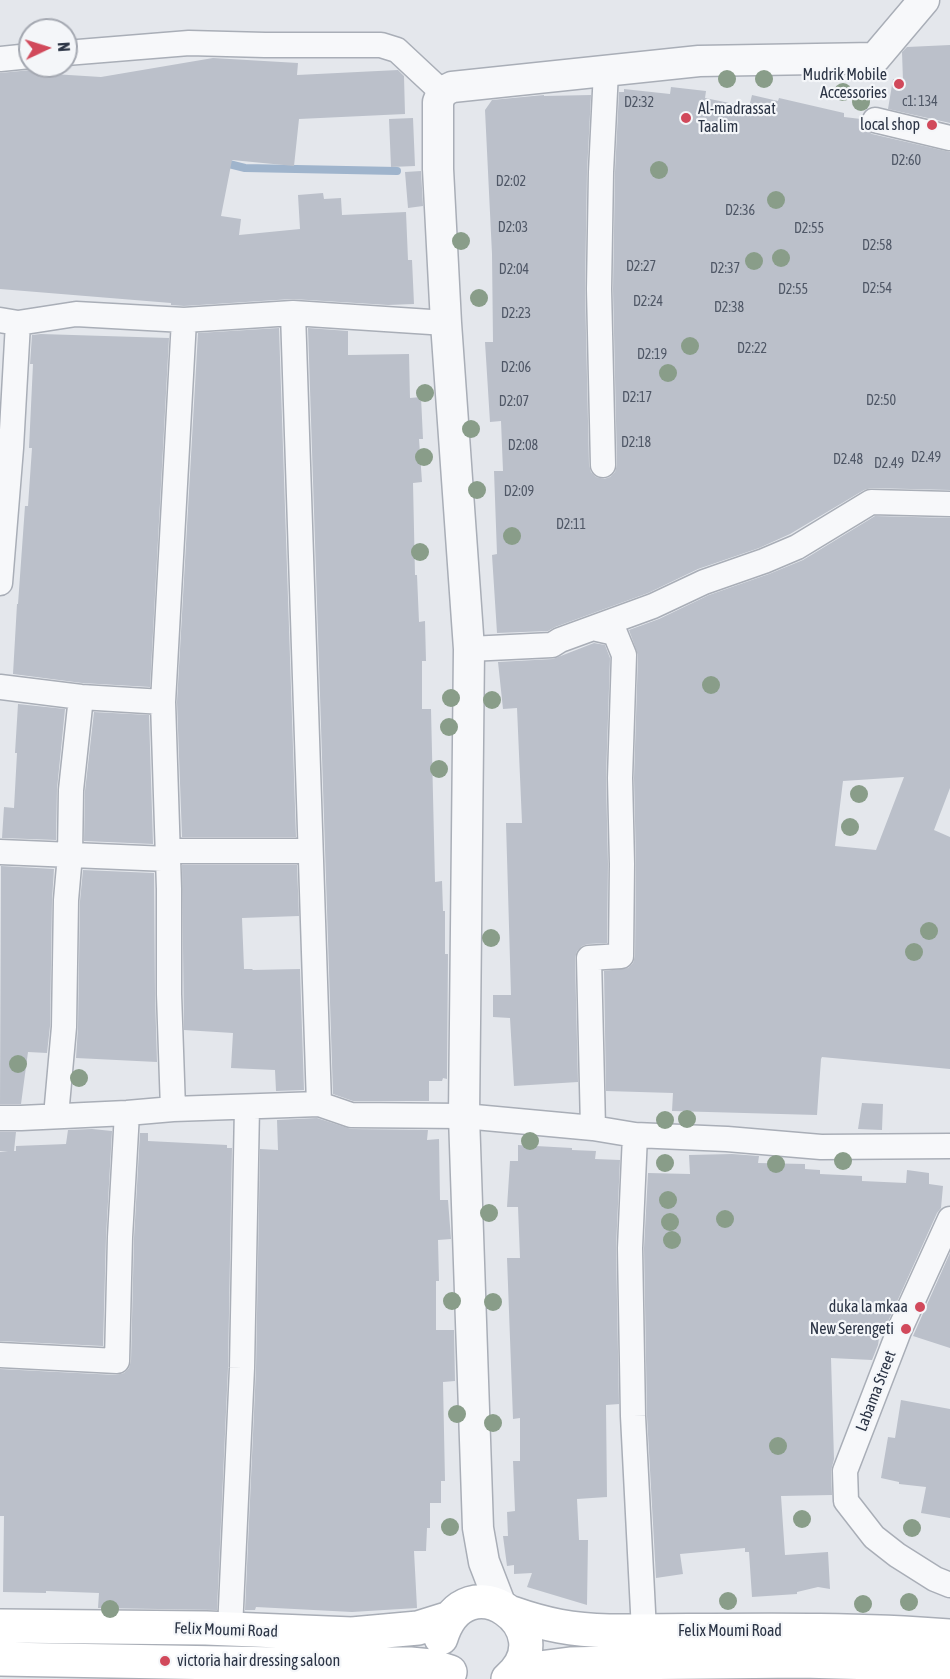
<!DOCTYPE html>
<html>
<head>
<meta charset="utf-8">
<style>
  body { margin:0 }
  #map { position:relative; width:950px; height:1679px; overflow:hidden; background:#e4e7ec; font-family:"Asap Condensed",sans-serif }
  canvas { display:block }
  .north { position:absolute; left:18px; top:18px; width:60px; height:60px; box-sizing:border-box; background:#f4f6f9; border:2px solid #a4a8b1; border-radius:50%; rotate:86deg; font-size:16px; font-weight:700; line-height:24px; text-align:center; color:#2b3445 }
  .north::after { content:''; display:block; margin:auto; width:21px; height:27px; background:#d1495b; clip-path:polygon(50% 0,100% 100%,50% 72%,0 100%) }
</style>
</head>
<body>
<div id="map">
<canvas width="950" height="1679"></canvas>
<div class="north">N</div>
</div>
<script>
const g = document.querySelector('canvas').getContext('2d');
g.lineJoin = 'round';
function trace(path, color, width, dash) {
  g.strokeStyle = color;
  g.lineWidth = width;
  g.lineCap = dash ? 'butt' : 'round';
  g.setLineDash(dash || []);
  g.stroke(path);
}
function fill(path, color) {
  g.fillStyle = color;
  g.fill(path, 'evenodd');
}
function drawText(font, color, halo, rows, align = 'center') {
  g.font = font + ' "Asap Condensed",sans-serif';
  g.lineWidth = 4.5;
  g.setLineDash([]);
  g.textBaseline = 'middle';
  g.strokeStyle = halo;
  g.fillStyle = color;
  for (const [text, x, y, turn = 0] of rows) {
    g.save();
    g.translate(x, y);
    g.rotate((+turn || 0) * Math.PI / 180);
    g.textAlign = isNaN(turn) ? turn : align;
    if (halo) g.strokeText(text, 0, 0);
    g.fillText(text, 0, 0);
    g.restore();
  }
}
const stream = new Path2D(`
  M221,162L245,168L397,171`);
const building = new Path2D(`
  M950,45V123L888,109L893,79L903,81L902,52L907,47Z
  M213,58L298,63L297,75L398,70L404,76L405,114L299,119L294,166L232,160L221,216L241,219L239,235L300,229L298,195L323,193L324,199L341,198L342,215L406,212L408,260H412L414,304L388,305L292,299L184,306L171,305V303L0,289V73L31,70L40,66H54L53,74L101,77Z
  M671,87L706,91L705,98L749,107L752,95L778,101L779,98L844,113V117L861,119L862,125L865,130L872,134L950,152V490L871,488L864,490L790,534L759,548L698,569L648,593L555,627L548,631L497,633L492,555L497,554L494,471H503L501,421L490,422L485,342H493L492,254L485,110L492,100L544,95V96L591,95L587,172L585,289L589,465L591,472L596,477L604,479L610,477L615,472L617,465L613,289L615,172L619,92H624V89L670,94Z
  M413,118L415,166L391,167L389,119Z
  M421,171L423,206L408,208L405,172Z
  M279,328L296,837H182L177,702L198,333Z
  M308,328L348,331V355L409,354L410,398L421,397L423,439H419L422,482L413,483L415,575H417L419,622L425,621L426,661H422V709H431L435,882L442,881L443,911H445V954H448L447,1079L443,1078L442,1081H429V1101H353L333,1094Z
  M41,334L169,338L150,687L82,683L13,674L17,604H18L25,506H28L32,448H29L33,364H30L32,335Z
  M875,516L950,518V788L934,830L950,837V1069L822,1057L821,1059L817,1115L672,1111L673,1093L606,1091L604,971L628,968L633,963L635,956L636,864L634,778L638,655L629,630L659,619L709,595L769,574L803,560ZM904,777L876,850L835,846L843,781Z
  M594,643L605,645L610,658L606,778L608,864L607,943L588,944L582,946L577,951L575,958L578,1082L514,1086L510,1018L493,1017V995H511L506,823H522L517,708L503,709L498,662L553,659Z
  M18,704L65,709L57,789L56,840L2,838L4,807L14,808L17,753H15Z
  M94,712L149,715L153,844L84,841L85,791Z
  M182,865H297L299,916L242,918L244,969H252L253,970L300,969L304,1090L276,1091L275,1070L231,1068L233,1033L184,1030Z
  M1,866L54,869L52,900L50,1026L47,1053L28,1052L21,1104H0Z
  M83,870L154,873L155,994L157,1062L76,1058L78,1027L80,901Z
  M862,1103L883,1104L882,1130L858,1129Z
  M317,1118L351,1129L428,1130L427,1140L439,1139L440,1200H448L451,1239L438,1240L439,1281H436V1330H454L455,1381L443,1382L445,1481H441V1503H430V1528H427L426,1551H414L417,1608L352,1612L256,1607L255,1610H245L256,1368L260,1149L278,1150L277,1120Z
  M92,1129L112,1131L106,1237L103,1346L0,1341V1152L8,1151H0V1132H16L14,1151H16V1146L66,1144L68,1130Z
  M140,1133H148V1141L227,1145V1148H232L228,1368L217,1610L98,1608L99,1593L46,1591V1593L3,1592L4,1516H0V1369L116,1375L124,1373L129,1368L131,1361L134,1238Z
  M518,1145L572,1148V1150L596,1151L595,1159L620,1160L616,1248L619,1404L606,1405L607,1497L577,1499L579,1540H588L587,1605L527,1587L532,1573L514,1574V1565L507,1566L503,1536H508L507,1512L515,1511L513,1461H520V1418L513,1419L507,1258H520L518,1207H507L510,1161H518Z
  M732,1154L759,1156L758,1163L805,1164V1169L820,1170V1174L862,1176V1181L906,1183L907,1170L929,1173V1184L943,1186L941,1208L937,1213L886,1326L881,1325L878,1345L872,1360L831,1358L834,1459L831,1471L832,1495L781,1496L785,1555L828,1552L830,1589L818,1587L797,1592V1594L752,1597L749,1552H745V1548L680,1554L683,1574L656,1578L647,1416L644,1248L648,1173L690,1174L689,1155Z
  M950,1253V1348L913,1336Z
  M901,1400L950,1409V1518L921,1513L926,1487L899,1484V1482L881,1478L888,1437L895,1438Z`);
const minor = new Path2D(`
  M66,53L189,43L265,45H381L397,50L442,92
  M0,59L30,56
  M875,120L950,138
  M293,313L319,1104
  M0,320L18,323L76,314L184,320L293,313L446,323
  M603,465L599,289L601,172L606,71
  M0,583L11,448L18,323
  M593,628L615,633L624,655L620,778L622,864L621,956L589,958L593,1128
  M469,649L552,645L560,640L653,606L704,582L764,561L797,547L871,502L950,504
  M0,687L81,697L163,702
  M168,851H310
  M0,852L168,859
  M173,1109L169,994V889L163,702L184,320
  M56,1116L64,1027L66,900L70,855L71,790L81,697
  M0,1118H21L127,1113L173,1109L319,1104L351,1115L464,1116L593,1128L635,1135L727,1139L821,1147L950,1146
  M635,1135L630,1248L633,1416L644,1631
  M950,1219L899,1331L845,1471L846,1501L874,1537L897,1555L935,1579L950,1585
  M0,1355L117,1361L120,1237L127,1113
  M230,1629L242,1368L247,1107`);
const tertiary = new Path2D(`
  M501,1606L484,1562L478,1528L464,1116L469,649L446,323L438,169V102L442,92L452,87L699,61L875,58L924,0`);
const secondary = new Path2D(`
  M512,1613C546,1625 572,1630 609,1631C722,1631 837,1627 950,1636
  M0,1626L206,1628L352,1634L418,1628L450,1618
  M441,1638C466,1557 566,1630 508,1679
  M0,1659L280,1664H410L431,1666L450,1672
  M516,1671L570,1664L611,1663L801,1661L915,1664L950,1667`);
const trees = [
  [727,79],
  [764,79],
  [843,92],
  [861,102],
  [659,170],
  [776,200],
  [461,241],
  [781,258],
  [754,261],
  [479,298],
  [690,346],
  [668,373],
  [425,393],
  [471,429],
  [424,457],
  [477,490],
  [512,536],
  [420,552],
  [711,685],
  [451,698],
  [492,700],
  [449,727],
  [439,769],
  [859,794],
  [850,827],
  [929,931],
  [491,938],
  [914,952],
  [18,1064],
  [79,1078],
  [687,1119],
  [665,1120],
  [530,1141],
  [843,1161],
  [665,1163],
  [776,1164],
  [668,1200],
  [489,1213],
  [725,1219],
  [670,1222],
  [672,1240],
  [452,1301],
  [493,1302],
  [457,1414],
  [493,1423],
  [778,1446],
  [802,1519],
  [450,1527],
  [912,1528],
  [728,1601],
  [909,1602],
  [863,1604],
  [110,1609]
];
const markers = [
  [899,84,6,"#d1495b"],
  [686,118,6,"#d1495b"],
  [932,125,6,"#d1495b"],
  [920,1307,6,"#d1495b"],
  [906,1329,6,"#d1495b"],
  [165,1661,6,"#d1495b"]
];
const numberNames = [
  ["c1: 134",920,102],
  ["D2:32",639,103],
  ["D2:60",906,161],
  ["D2:02",511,182],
  ["D2:36",740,211],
  ["D2:03",513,228],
  ["D2:55",809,229],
  ["D2:58",877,246],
  ["D2:27",641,267],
  ["D2:37",725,269],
  ["D2:04",514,270],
  ["D2:54",877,289],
  ["D2:55",793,290],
  ["D2:24",648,302],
  ["D2:38",729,308],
  ["D2:23",516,314],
  ["D2:22",752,349],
  ["D2:19",652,355],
  ["D2:06",516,368],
  ["D2:17",637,398],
  ["D2:50",881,401],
  ["D2:07",514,402],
  ["D2:18",636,443],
  ["D2:08",523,446],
  ["D2.49",926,458],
  ["D2.48",848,460],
  ["D2.49",889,464],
  ["D2:09",519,492],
  ["D2:11",571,525]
];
const poiNames = [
  ["Mudrik Mobile",887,75],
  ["Accessories",887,93],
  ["Al-madrassat",698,109,"left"],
  ["Taalim",698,127,"left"],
  ["local shop",920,125],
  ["duka la mkaa",908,1307],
  ["New Serengeti",894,1329],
  ["victoria hair dressing saloon",177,1661,"left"]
];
const streetNames = [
  ["Labama Street",876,1391,-69],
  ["Felix Moumi Road",226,1630,2],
  ["Felix Moumi Road",730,1631]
];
trace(stream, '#9fb4cc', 8);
fill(building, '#bbc0ca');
trace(minor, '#a9aeb7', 27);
trace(tertiary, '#a9aeb7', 33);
trace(secondary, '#a9aeb7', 36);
trace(minor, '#f7f8fa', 24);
trace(tertiary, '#f7f8fa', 30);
trace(secondary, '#fff', 33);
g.fillStyle = '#899d89';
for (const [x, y] of trees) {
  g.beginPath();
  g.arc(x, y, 9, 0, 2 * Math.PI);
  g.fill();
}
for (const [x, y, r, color] of markers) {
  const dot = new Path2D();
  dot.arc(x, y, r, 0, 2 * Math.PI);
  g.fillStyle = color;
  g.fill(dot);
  trace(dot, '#f4f6f9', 2);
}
drawText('14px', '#4f5766', null, numberNames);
drawText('16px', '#2b3445', '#f4f6f9', poiNames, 'right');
drawText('16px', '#2b3445', '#f4f6f9', streetNames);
</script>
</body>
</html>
